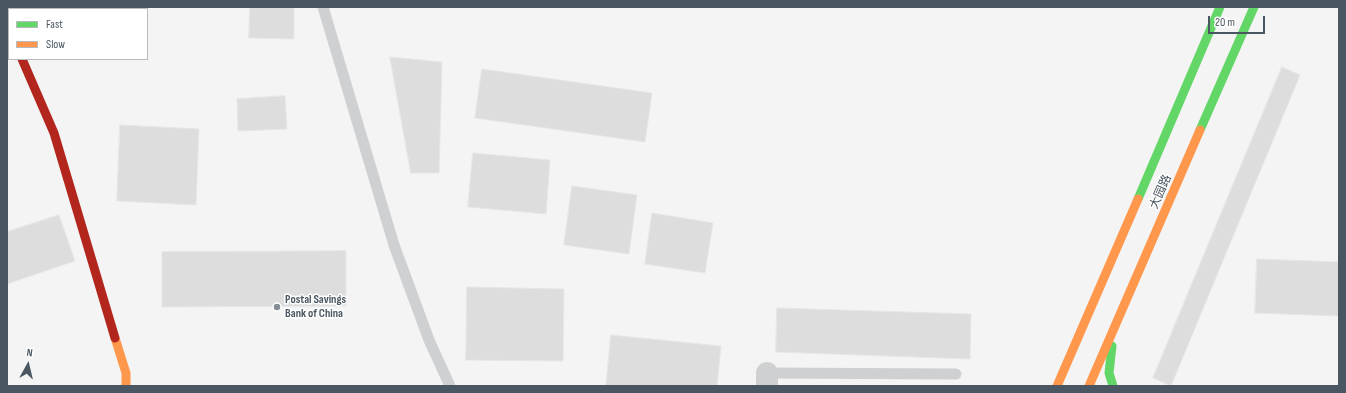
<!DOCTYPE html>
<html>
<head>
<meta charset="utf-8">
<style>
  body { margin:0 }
  #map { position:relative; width:1346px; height:393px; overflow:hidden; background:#f4f4f4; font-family:"Sofia Sans Condensed",sans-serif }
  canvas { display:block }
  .frame { position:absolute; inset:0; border:8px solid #4a5661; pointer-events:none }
  .legend { position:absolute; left:8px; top:8px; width:140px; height:52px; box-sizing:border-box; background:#fff; border:1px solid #b7bbc0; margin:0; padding:5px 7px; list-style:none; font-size:12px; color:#4a5661 }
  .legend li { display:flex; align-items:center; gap:8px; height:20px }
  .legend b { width:20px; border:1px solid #b7bbc0 }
  .north { position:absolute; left:8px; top:345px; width:40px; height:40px; -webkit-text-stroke:3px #fff; paint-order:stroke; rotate:8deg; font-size:11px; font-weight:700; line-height:16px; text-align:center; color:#4a5661 }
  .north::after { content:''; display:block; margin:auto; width:14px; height:18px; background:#4a5661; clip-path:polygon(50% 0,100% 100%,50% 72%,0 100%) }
  .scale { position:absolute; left:1208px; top:16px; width:57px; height:18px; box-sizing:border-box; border:2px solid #4a5661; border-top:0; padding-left:5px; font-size:12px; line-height:14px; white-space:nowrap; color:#4a5661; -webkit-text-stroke:3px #fff; paint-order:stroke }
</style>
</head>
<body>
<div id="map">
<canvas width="1346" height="393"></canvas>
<div class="frame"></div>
<ul class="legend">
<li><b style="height:5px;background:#63d668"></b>Fast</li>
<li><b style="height:5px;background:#ff974d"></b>Slow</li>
</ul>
<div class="north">N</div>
<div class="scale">20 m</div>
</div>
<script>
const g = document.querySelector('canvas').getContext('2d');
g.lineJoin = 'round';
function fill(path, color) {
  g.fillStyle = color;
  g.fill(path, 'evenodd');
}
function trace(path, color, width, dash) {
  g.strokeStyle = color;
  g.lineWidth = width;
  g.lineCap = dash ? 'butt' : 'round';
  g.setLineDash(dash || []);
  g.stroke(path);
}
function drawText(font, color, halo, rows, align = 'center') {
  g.font = font + ' "Sofia Sans Condensed","Noto Sans SC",sans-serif';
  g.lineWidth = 3;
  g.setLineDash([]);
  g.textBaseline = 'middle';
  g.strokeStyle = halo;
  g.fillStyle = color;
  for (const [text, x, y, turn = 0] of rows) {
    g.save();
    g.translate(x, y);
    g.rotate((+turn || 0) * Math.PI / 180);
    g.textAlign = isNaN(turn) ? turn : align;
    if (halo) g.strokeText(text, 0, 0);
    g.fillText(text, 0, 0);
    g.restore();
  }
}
const building = new Path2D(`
  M250,7H294V39L249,38Z
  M390,57L442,62L439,173H411Z
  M1282,67L1300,75L1171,386L1153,378Z
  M482,69L652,93L645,142L475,118Z
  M285,96L287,129L238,131L237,99Z
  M120,125L199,129L196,205L117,201Z
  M473,153L550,160L546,214L468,207Z
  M572,186L637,195L629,254L564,245Z
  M652,213L713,223L705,273L645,264Z
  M59,215L75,261L7,284V232Z
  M346,251V306L162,307V252Z
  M1257,259L1339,262V316L1255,313Z
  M467,287L564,289L563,361L466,360Z
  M777,308L971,314L970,359L776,352Z
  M611,335L721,346L717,386H606Z`);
const lane = new Path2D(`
  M323,7L394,245L429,340L450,386
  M767,373L956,374`);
const street = new Path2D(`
  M7,24L9,28
  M767,386V373`);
const fast = new Path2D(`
  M1200,130L1254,7
  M1138,199L1220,7
  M1112,346L1109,373L1113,386`);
const slow = new Path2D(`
  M115,338L126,373V386
  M1057,386L1138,199
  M1089,386L1200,130`);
const jam = new Path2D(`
  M22,59L54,133L115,338`);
const markers = [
  [277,307,4,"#868d94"]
];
const streetNames = [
  ["大园路",1161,192,-66]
];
const poiNames = [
  ["Postal Savings",285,300],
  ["Bank of China",285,314]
];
fill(building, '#ddddde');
trace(building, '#e5e6e7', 1);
trace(lane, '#ced0d2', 11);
trace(street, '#ced0d2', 22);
trace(fast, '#63d668', 9);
trace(slow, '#ff974d', 9);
trace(jam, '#b3261e', 9);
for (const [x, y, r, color] of markers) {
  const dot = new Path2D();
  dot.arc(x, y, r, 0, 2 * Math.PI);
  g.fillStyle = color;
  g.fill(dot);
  trace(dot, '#fff', 1.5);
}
drawText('12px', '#4a5661', '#fff', streetNames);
drawText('bold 12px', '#4a5661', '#fff', poiNames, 'left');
</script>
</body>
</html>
